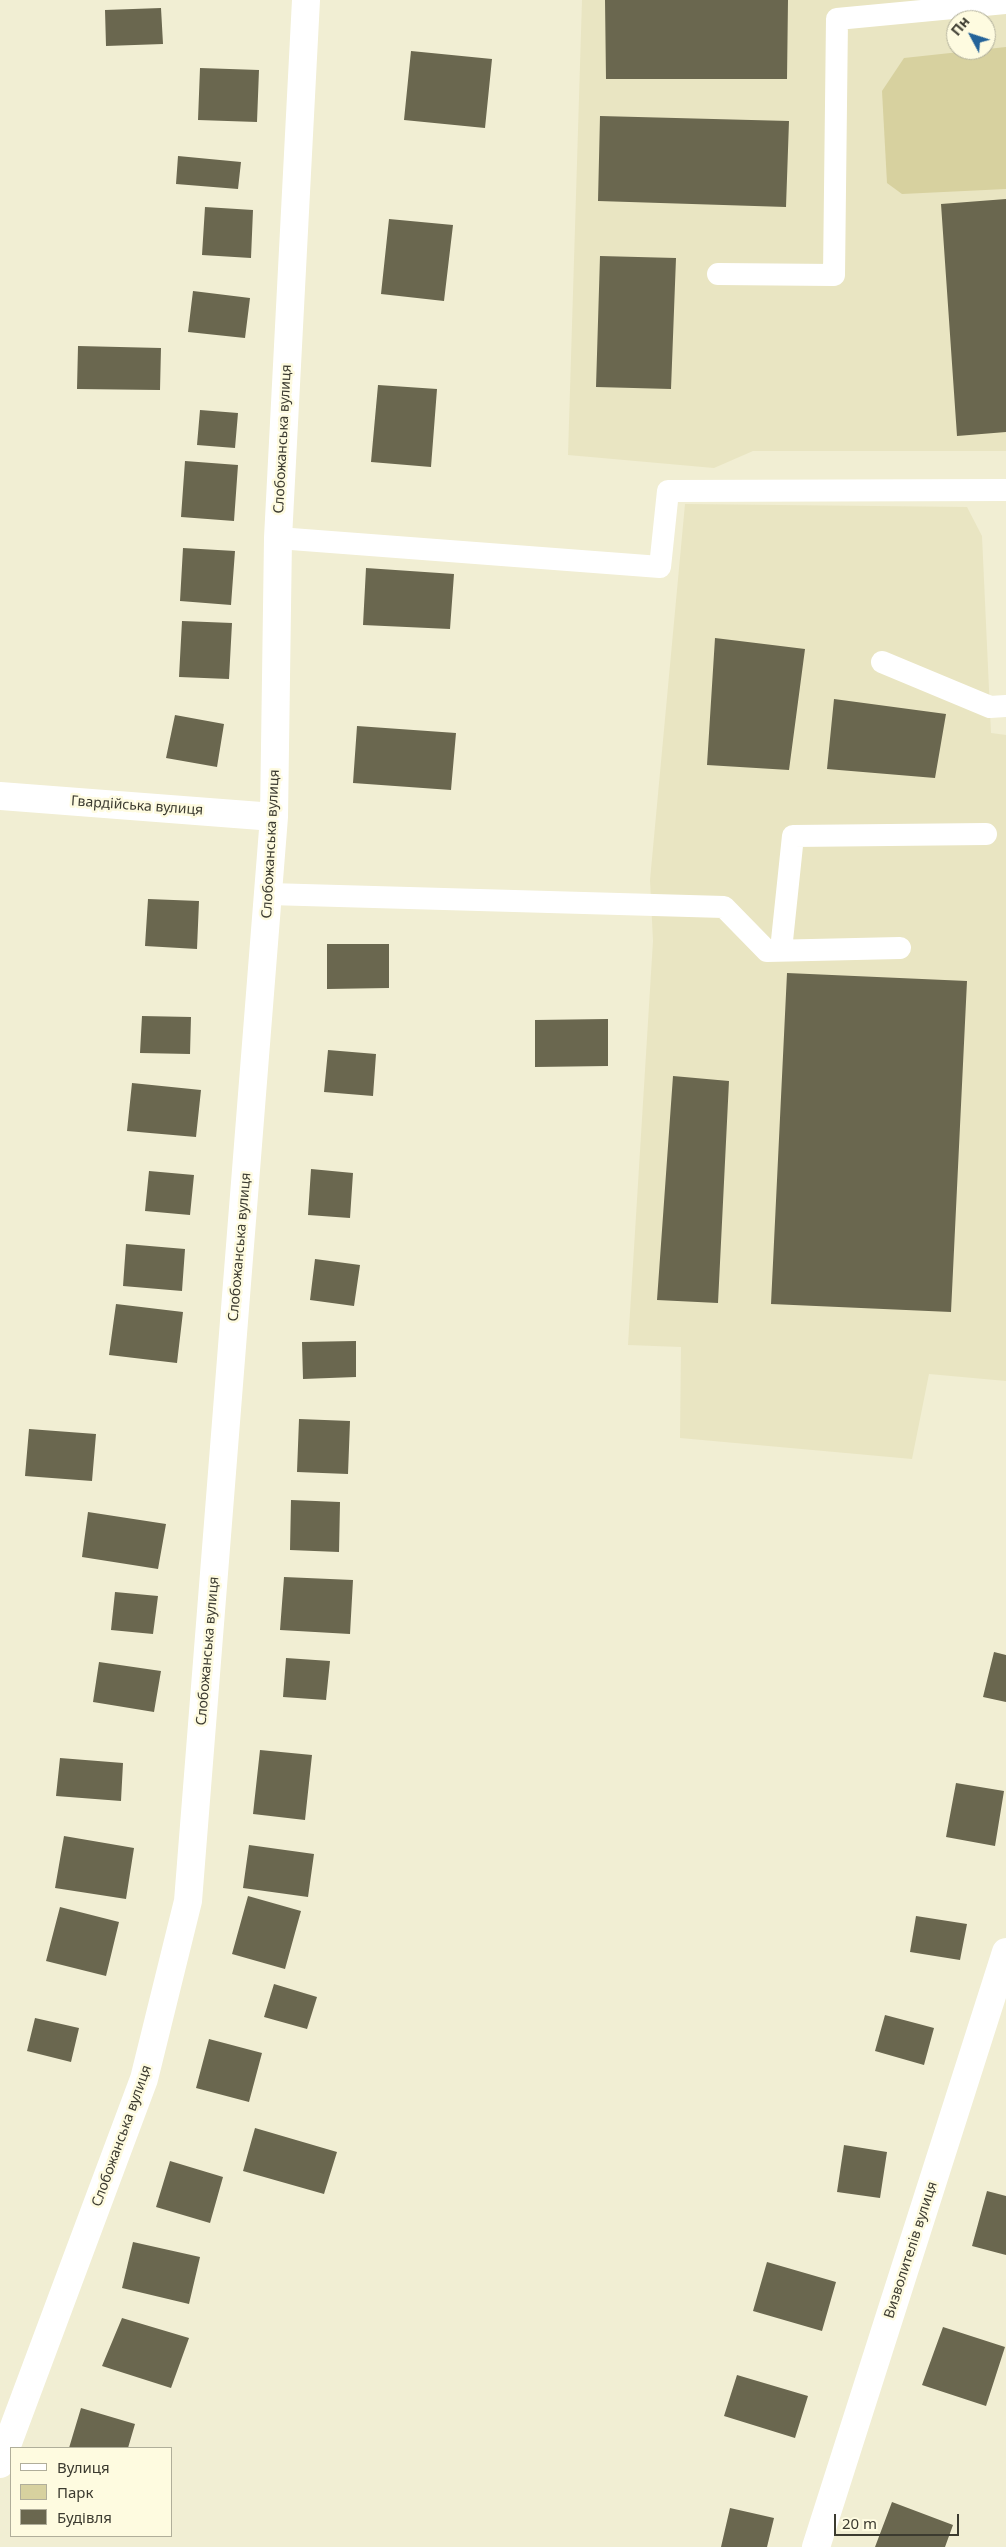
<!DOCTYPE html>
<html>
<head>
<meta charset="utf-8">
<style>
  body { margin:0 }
  #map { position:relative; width:1006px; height:2547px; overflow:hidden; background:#f1eed3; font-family:"Noto Sans",sans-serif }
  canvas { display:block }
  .legend { position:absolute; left:10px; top:2447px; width:162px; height:90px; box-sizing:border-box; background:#fefbe0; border:1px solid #b0ae9a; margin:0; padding:6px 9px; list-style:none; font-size:15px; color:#3c3b30 }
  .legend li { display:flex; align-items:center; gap:10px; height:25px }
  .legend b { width:25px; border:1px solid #b0ae9a }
  .north { position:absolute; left:946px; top:10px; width:50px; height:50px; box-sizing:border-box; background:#fefbe0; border:1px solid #b0ae9a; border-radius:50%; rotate:310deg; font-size:14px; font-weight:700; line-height:20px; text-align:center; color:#3c3b30 }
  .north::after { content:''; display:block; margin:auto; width:18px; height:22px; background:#246399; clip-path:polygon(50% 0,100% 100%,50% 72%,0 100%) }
  .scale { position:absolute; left:834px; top:2514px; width:125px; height:22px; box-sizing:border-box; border:2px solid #3c3b30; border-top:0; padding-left:6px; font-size:15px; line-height:18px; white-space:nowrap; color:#3c3b30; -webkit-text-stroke:4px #fefbe0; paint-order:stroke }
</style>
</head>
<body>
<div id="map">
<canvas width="1006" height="2547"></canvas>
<ul class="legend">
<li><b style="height:6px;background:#fff"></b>Вулиця</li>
<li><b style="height:14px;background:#d7d19f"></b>Парк</li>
<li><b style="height:14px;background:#6a674f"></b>Будівля</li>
</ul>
<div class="north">Пн</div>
<div class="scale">20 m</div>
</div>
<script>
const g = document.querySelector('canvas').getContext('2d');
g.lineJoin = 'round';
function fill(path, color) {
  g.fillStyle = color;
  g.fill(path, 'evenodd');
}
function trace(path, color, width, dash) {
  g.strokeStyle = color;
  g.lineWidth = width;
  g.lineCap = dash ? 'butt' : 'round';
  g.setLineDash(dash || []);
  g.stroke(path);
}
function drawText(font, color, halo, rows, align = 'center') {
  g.font = font + ' "Noto Sans",sans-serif';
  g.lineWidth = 5;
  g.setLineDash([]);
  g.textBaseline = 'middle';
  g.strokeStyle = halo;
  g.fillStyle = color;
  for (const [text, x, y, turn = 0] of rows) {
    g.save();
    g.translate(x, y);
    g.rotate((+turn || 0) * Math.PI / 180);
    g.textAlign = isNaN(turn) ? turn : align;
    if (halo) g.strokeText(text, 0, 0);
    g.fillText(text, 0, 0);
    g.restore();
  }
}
const built = new Path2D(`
  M582,0H1006V451H753L714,468L568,455ZM956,20H986V50H956Z
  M685,504L967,507L982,536L991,733L1006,735V1381L929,1374L912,1459L680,1438L681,1347L628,1345L653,941L650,880Z`);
const green = new Path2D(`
  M1006,47V189L902,194L887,183L882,91L904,58Z`);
const building = new Path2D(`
  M605,0H788L787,79H606Z
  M161,8L163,44L106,46L105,10Z
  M411,51L492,59L485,128L404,120Z
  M200,68L259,70L257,122L198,120Z
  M600,116L789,121L786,207L598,201Z
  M178,156L241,162L238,189L176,184Z
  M1006,199V432L957,436L941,204Z
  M205,207L253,210L251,258L202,255Z
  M389,219L453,225L444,301L381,294Z
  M600,256L676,258L671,389L596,387Z
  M193,291L250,298L245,338L188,332Z
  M78,346L161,348L160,390L77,389Z
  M378,385L437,389L431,467L371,462Z
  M200,410L238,413L235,448L197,445Z
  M185,461L238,465L234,521L181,517Z
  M183,548L235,551L231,605L180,601Z
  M366,568L454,574L450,629L363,625Z
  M182,621L232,623L229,679L179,677Z
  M715,638L805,649L789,770L707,765Z
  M834,699L946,714L935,778L827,769Z
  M175,715L224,724L217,767L166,758Z
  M357,726L456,733L451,790L353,783Z
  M148,899L199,901L197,949L145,946Z
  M327,944H389V988L327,989Z
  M787,973L967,981L951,1312L771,1304Z
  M142,1016L191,1017L190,1054L140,1053Z
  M608,1019V1066L535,1067V1020Z
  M328,1050L376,1054L373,1096L324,1092Z
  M673,1076L729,1081L718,1303L657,1300Z
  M132,1083L201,1090L196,1137L127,1131Z
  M311,1169L353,1173L350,1218L308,1215Z
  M149,1171L194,1175L190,1215L145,1211Z
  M126,1244L185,1249L182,1291L123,1286Z
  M315,1259L360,1265L354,1306L310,1300Z
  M116,1304L183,1312L177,1363L109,1355Z
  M356,1341V1377L303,1379L302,1342Z
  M299,1419L350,1421L348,1474L297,1472Z
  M29,1429L96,1434L92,1481L25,1476Z
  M291,1500L340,1502L339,1552L290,1550Z
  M88,1512L166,1524L158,1569L82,1557Z
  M284,1577L353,1580L350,1634L280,1630Z
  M115,1592L158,1596L153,1634L111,1630Z
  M994,1652L1006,1655V1702L983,1697Z
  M286,1658L330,1661L326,1700L283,1697Z
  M99,1662L161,1671L154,1712L93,1702Z
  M260,1750L312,1755L305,1820L253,1814Z
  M60,1758L123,1763L121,1801L56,1796Z
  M956,1783L1004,1791L995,1846L946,1837Z
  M64,1836L134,1848L126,1899L55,1888Z
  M249,1845L314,1854L308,1897L243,1888Z
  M248,1896L301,1911L285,1969L232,1954Z
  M60,1907L119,1922L106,1976L46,1961Z
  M916,1916L967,1924L960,1960L910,1952Z
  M274,1984L317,1997L307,2029L264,2017Z
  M885,2015L934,2028L924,2065L875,2051Z
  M35,2018L79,2028L71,2062L27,2051Z
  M209,2039L262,2053L249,2102L196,2088Z
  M255,2128L337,2152L324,2194L243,2171Z
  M844,2145L887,2152L880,2198L837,2192Z
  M170,2161L223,2177L210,2223L156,2207Z
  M987,2191L1006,2196V2255L972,2246Z
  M133,2242L200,2257L189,2304L122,2288Z
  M767,2262L836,2282L822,2331L753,2311Z
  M122,2318L189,2338L171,2388L102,2366Z
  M943,2327L1005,2347L986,2406L922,2385Z
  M737,2375L808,2396L795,2438L724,2416Z
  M81,2408L135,2424L128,2448H69Z
  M892,2502L953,2525L945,2547H875Z
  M730,2508L774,2518L767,2547H721Z`);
const lane = new Path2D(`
  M718,274L834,275L837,19L1006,3
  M278,538L660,567L668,491L1006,490
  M882,662L990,707L1006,706
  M269,894L724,907L767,951L900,948
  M781,950L793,836L986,834`);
const street = new Path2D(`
  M0,796L274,817
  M0,2464L144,2079L188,1901L274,817L278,538L306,0
  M816,2547L1006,1952`);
const streetNames = [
  ["Слобожанська вулиця",283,439,-87],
  ["Гвардійська вулиця",137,806,4],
  ["Слобожанська вулиця",271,844,-87],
  ["Слобожанська вулиця",240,1247,-85],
  ["Слобожанська вулиця",208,1651,-85],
  ["Слобожанська вулиця",122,2136,-70],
  ["Визволителів вулиця",911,2250,-72]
];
fill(built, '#e9e5c2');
fill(green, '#d7d19f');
fill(building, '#6a674f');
trace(lane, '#fff', 22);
trace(street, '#fff', 28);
drawText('14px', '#3c3b30', '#fefbe0', streetNames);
</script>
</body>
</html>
